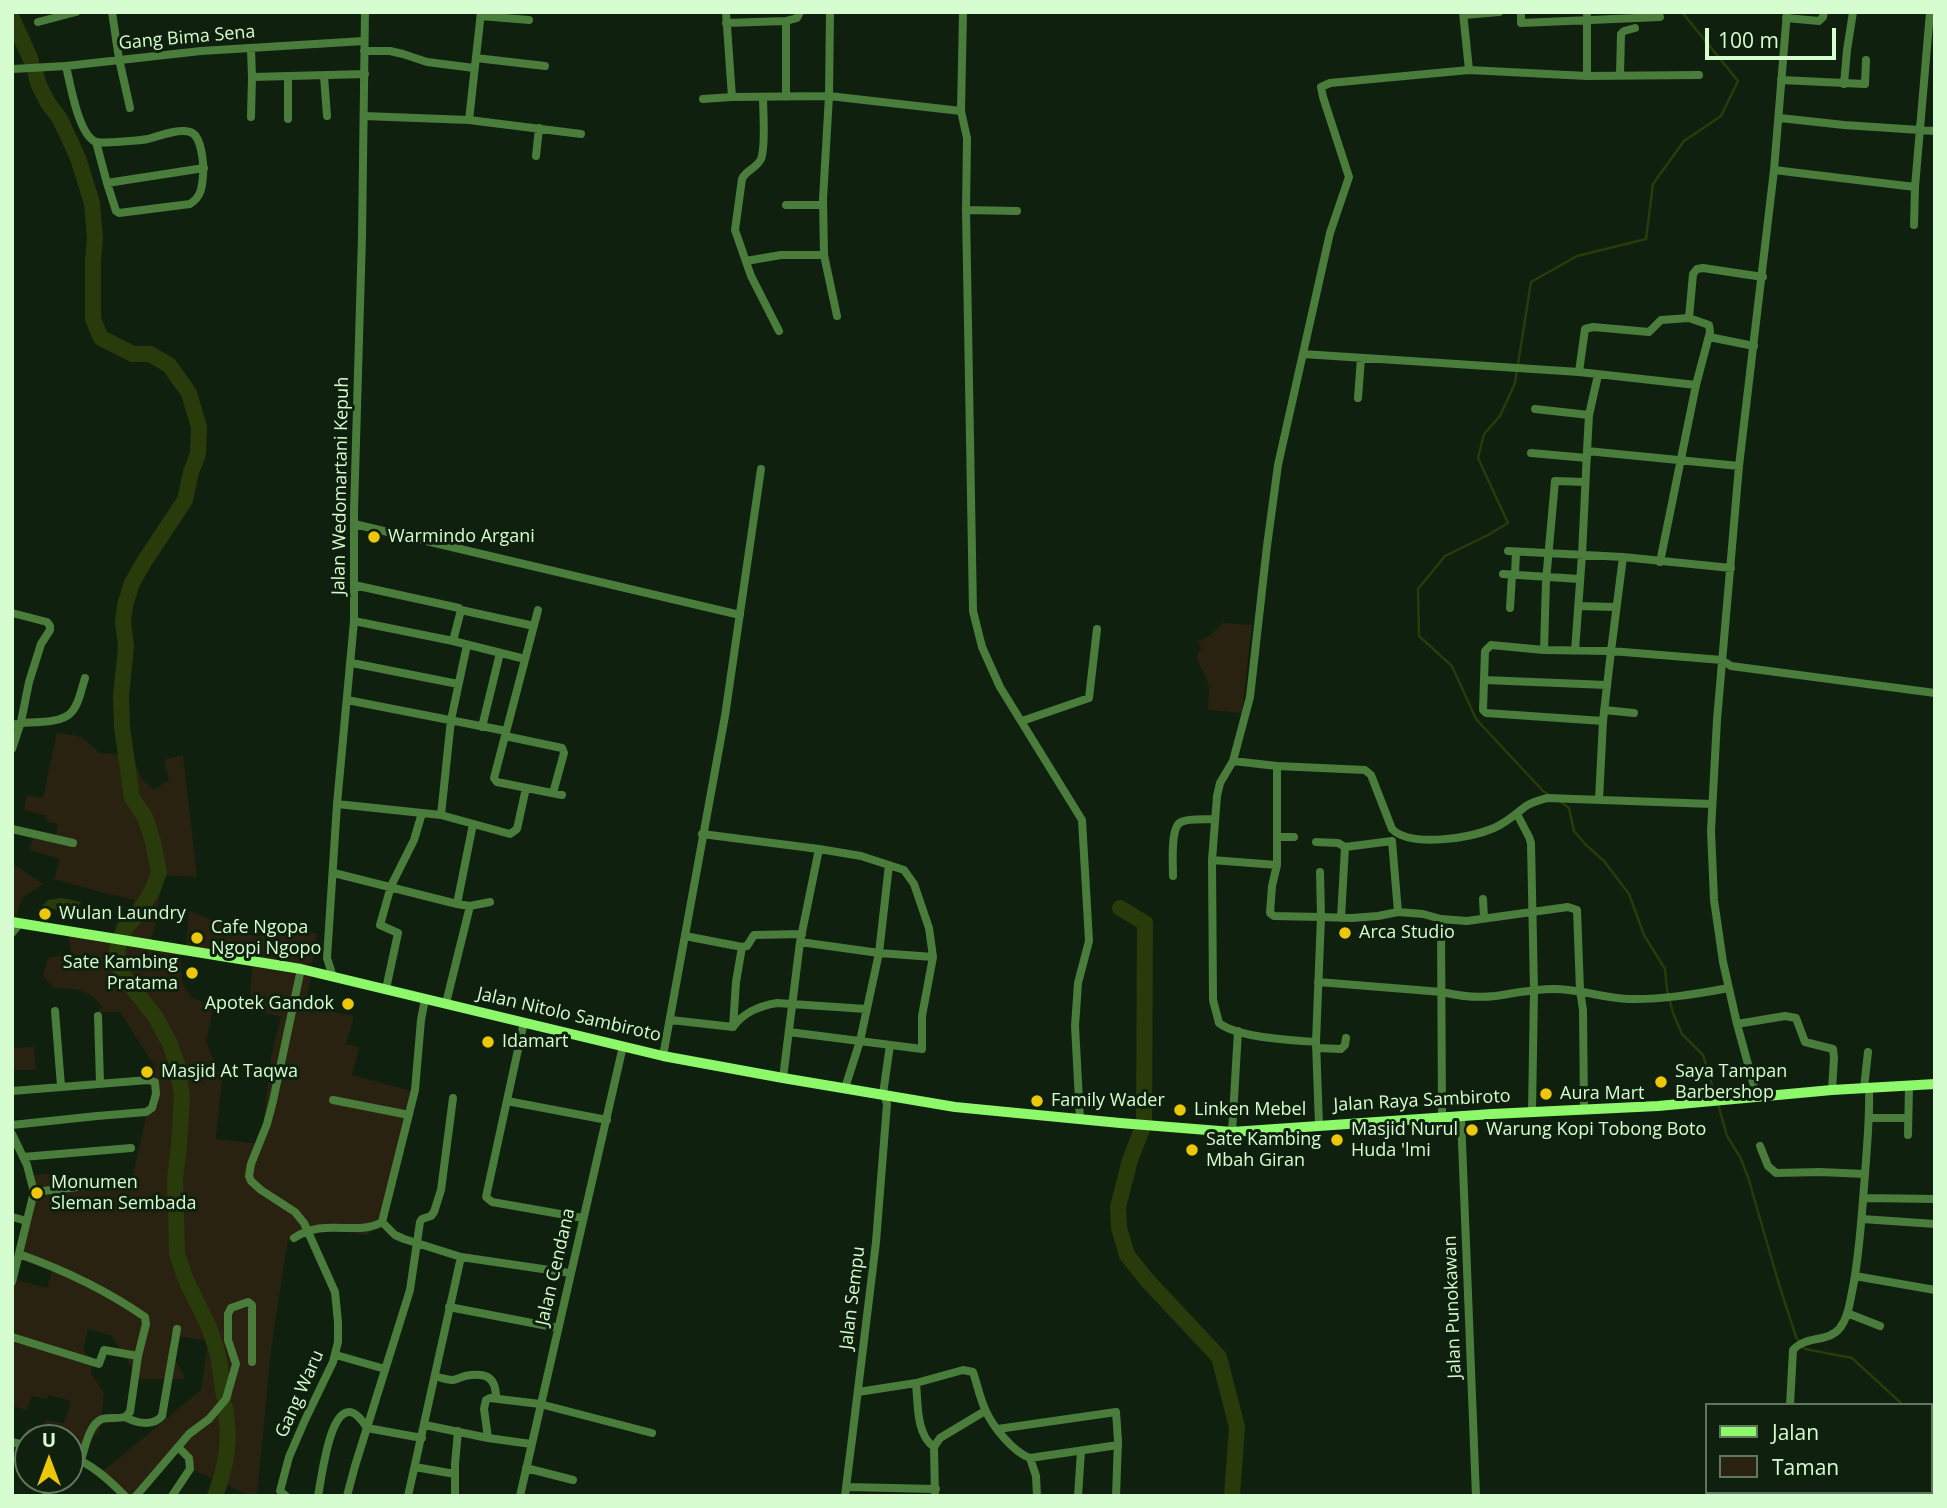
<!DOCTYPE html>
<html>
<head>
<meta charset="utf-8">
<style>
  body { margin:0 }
  #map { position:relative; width:1947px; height:1508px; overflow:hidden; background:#0f200e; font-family:"Open Sans",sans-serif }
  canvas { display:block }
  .frame { position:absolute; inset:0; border:14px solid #d6fdcf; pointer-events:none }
  .legend { position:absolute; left:1705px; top:1403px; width:228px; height:91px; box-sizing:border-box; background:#0f200e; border:2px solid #5f785b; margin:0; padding:9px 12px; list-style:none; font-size:21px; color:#d6fdcf }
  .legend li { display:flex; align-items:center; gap:14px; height:35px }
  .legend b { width:35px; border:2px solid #5f785b }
  .north { position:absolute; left:14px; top:1424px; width:70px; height:70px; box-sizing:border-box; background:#0f200e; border:2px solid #5f785b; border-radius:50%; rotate:0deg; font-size:19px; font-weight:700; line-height:28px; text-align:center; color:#d6fdcf }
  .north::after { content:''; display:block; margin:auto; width:24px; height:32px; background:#edc70a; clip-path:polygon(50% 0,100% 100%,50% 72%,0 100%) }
  .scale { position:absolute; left:1705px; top:28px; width:131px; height:32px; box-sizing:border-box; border:4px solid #d6fdcf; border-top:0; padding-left:9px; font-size:21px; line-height:24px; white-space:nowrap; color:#d6fdcf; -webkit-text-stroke:5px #0f200e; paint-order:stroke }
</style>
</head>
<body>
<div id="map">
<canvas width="1947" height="1508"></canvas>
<div class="frame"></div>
<ul class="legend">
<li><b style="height:9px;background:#8cf86a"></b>Jalan</li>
<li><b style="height:19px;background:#292211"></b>Taman</li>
</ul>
<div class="north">U</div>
<div class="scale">100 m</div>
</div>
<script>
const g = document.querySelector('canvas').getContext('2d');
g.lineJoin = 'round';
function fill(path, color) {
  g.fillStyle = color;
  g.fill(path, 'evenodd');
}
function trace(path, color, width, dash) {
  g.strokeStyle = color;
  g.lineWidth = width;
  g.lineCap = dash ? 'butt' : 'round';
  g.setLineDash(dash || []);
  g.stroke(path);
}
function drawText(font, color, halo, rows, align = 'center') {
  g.font = font + ' "Open Sans",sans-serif';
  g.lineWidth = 6;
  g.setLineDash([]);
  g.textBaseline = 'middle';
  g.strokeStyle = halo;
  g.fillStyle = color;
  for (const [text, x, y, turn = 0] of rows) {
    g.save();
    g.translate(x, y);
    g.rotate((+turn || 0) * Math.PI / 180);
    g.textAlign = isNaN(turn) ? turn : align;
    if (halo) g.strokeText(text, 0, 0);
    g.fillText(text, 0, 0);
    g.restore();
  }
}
const green = new Path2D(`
  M1223,623L1252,625L1242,713L1208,710L1209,688L1206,678L1196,657L1201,649L1198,642L1211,635Z
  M57,732L81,737L100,753L132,755L141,778L154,790L169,780L164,760L183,755L197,877L162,875L156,923L149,947L181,953L182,983L191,997L214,1006L206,1041L222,1080L216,1139L261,1144L271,1057L281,1017L254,1010L250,998L252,966L292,973H312L305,1006L354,1016L346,1044L359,1047L352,1075L412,1091L382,1222L367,1235L310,1227L291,1237L287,1244L271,1350L257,1496H251L191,1469L177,1445L133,1496H126L102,1472L201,1390L208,1341L171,1335L169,1346L185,1379H139L112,1336L88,1329L83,1350L93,1361L91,1373L104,1393L100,1430L77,1453L70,1452V1438H28V1444L21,1443L27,1428L42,1430L46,1420L64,1423L71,1401L48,1395L47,1399L32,1396L27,1410L12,1406L13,1279L47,1288L52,1271L17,1259L35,1191L32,1175L56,1173L59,1188L132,1179L155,1077L154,1065L120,1012H97L102,1007C88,988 76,989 53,988L43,976L48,958L71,954L68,933L112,941L116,923L131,910L134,900L89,889L54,879L60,859L29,850L34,834L55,838L58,824L46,821L47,816L28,811L24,809L27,795L43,798Z
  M12,863L43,884L22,898L14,924H12Z
  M189,911L256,937L272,932L317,933L312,963L300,967L186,949Z
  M34,1047L36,1070H12V1048Z`);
const water = new Path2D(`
  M61,898L81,902L71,915L64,917L58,910L42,906L48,900Z`);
const stream = new Path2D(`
  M1549,795L1543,791L1476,719L1452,666L1419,636L1418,589L1445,556L1488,535L1508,523L1478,458L1484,434L1500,416L1515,383L1531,282L1577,256L1646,239L1653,184L1684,141L1721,116L1738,81L1682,12
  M1561,802L1569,808L1574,831L1586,845L1604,861L1629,894L1644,935L1665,969L1667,990L1673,1013L1682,1034L1703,1055L1716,1098
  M1718,1104L1727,1136L1740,1157L1748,1177L1778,1281L1796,1337L1805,1349L1852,1358L1903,1405
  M1931,1424L1935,1422`);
const river = new Path2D(`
  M12,18L31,60
  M35,70L38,83L48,103L60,119L78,158L92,203L95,238L93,260V319L101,338L133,354H150L169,365L189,393L199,427L198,454L191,472L185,500L144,562L132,583L125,605L123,622L126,647L121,696L122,727L132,798L145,817L153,842L159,872L152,891L137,915L125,928L117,949L120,969L127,981L155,1016L169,1042L177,1063L182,1097L179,1146L175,1178L177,1254L186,1280L209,1327L218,1354L224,1396
  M1120,908L1145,923L1144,1124L1130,1160L1118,1207L1119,1228L1127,1255L1146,1279L1219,1357L1237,1427L1232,1496
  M215,1496C227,1464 231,1440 225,1407`);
const street = new Path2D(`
  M112,12L119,59L130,108
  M726,12L732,97
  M830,12L829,96L823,199L824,255L837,316
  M1521,12V23L1660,17
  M1587,12V76
  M1464,15L1499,12
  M481,16L529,20
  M1786,18L1819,21L1823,17L1824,12
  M786,21V97
  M38,22L76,12
  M726,23L786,21L797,18L800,12
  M251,49L252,77
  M364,51H390L403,54L427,62L474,68
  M476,58L545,66
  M66,66C70,83 78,132 94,141C99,144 109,142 115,142C126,141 137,141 148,139C159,136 179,128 190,132C202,135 204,166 203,176C202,188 201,197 190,204L119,213L116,211L107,183
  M12,69L66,66L201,51L364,41
  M1469,70L1587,76L1699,75
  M1620,75L1621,34L1624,31L1635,28
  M324,76L327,116
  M1781,80L1865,84L1866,60
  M1844,84L1847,50L1853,12
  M763,97C763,112 766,147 761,159C757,168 746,170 742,179L735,230L751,276L779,331
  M703,99L732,97L829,96L961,111L963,12
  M961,111L967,138L966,210L973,611L982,647L1000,687L1082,820L1089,941L1078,983L1075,1026L1080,1119
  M364,116L469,120L581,134
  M251,117L252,77L365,74
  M1780,118L1844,125L1935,131
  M288,119V76
  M469,120L481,12
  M96,142L107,183L204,168
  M536,156L539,128
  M1774,170L1915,187
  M786,205H823
  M966,210L1017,211
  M1914,225L1915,187L1930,12
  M746,261L781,255H824
  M1709,337L1754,346
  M1303,354L1579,372L1696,385
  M1579,372L1585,329L1593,327L1649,332L1661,320L1689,318
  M1358,398L1361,358
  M1535,409L1589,415
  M1587,451L1589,415L1598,375
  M1531,453L1587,458
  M354,524L740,615
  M1508,551L1623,557L1731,568
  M1660,562L1696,385L1710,332L1709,325L1689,318L1693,274L1697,269L1703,268L1763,277
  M1503,574L1579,579
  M1515,575L1516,552
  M354,585L459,608L461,610
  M1578,606L1615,607
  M1510,608L1512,575
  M538,610L494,778L497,782L562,795
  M12,613L47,622L50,626V630L41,644L29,682L21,722L12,749
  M354,621L453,641L525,659
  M453,641L461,610L534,626
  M1544,650L1546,581L1555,481L1585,482
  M1575,651L1582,555L1587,451L1739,466
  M352,663L458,684
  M1484,680L1607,685
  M347,700L506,731
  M1604,710L1634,713
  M1022,721L1089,698L1097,629
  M1603,721L1486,713L1483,710L1485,651L1491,645L1544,650L1611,651L1623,557
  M12,725C22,722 30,723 40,722C76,721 76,708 85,678
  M482,727L500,653
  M505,736L562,748L564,753L553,793
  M1233,761L1250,697L1267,546L1278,465L1330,233L1349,177L1323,97L1321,87L1330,83L1469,70L1463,12
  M1277,766L1233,761L1220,783L1217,796L1212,860L1213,1000L1219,1023C1239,1038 1290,1040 1316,1042
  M1599,800L1603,721L1611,651L1722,660L1731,666L1935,693
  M337,804L441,815L510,834L517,829L526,788
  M1517,814L1529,837L1531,843L1534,990L1532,1112
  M441,815L451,720L467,645
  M12,829L73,843
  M702,834L819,849L800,942L783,1078
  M1278,837H1294
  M1316,842L1338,843L1345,847
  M1212,860L1277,865
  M1320,872L1321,917L1352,918L1378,916L1398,912L1423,914L1441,919L1467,921L1568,907L1577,910L1580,990L1583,1010L1584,1110
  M334,873L457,904L470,906L490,902
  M1173,876C1173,865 1170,827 1181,822C1190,818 1205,820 1215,819
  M1483,899L1484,918
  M457,904L473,824
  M1341,918L1345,847L1392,841L1398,912
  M1441,919L1442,1118
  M12,933L20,923
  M685,936L742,947L747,946L754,935L802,934
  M800,942L879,953L933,957
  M333,977L327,958L337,804L354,621V510L362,237L365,12
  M1318,982L1442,992C1459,996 1478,998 1495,996C1515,993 1534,989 1554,989C1579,989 1603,998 1628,999C1661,1000 1696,994 1729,988
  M386,989L398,933L380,925L391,886L414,840L422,813
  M425,999L421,1020L415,1090L382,1222L395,1235L404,1239L461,1257L570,1273
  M446,1003L470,906
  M55,1011L61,1086
  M98,1016L100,1083
  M671,1020L733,1027C744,1012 759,1006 777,1003L866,1009
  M524,1022L486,1197L492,1202L583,1218
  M1737,1024L1785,1016L1796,1018L1805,1042L1833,1049L1834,1058L1832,1090
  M733,1027L736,982L742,947
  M789,1032L922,1049V1016L933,957L929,928L914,884L904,870L861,856L819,849
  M1316,1048L1341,1049L1345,1045L1346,1038
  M663,1056L725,716L761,469
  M845,1088L860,1041L879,953L889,865
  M1864,1088L1868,1052
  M12,1091L148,1080L155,1082L156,1094L152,1108L146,1112L97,1116L12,1125
  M883,1094L890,1045
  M1757,1097L1737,1024L1723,962L1714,900L1711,831L1717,720L1739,466L1774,170L1787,12
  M333,1100L409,1115
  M507,1101L607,1120
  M1461,1117L1476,1496
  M1870,1118H1908
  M1319,1125L1316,1042L1321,917L1274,916L1270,913L1272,886L1277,865V766L1365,770L1371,775L1392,829C1411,848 1471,838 1494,828C1506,823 1516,814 1526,806C1532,802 1540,800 1547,798L1712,804
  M1232,1132L1238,1031
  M12,1134L27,1165L34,1192L12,1282
  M1908,1135L1909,1086
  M1760,1146L1768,1166L1776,1173L1820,1172L1865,1174
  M23,1157L131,1148
  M34,1192L129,1181
  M1864,1198L1935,1199
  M12,1217L27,1221
  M1862,1219L1935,1224
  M294,1238C325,1217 356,1237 382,1222
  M19,1254C64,1270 106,1290 145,1317L146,1324L138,1356
  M1855,1276L1935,1290
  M449,1307L558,1328
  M1847,1313L1880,1326
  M12,1337L99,1364L104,1350L138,1356L130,1412L125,1417C118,1419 109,1417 102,1419C89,1424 85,1448 81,1460
  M336,1355L385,1369
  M435,1376C441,1378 448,1380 453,1380C455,1380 462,1377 465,1376C485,1372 496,1376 496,1398
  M916,1383C918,1403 916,1435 934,1447L940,1438L985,1411
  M858,1392L916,1383L963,1370L973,1372C977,1384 980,1398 985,1409C992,1426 1013,1452 1030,1458L1036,1476L1037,1496
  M1790,1405L1793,1350C1806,1335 1828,1343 1840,1328C1849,1316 1850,1300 1853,1287C1860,1250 1862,1212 1865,1174C1867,1145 1870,1117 1869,1088
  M125,1417C136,1423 153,1427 162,1416L177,1329
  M425,1425L488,1438L531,1444
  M998,1429L1116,1412L1118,1441L1116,1496
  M488,1438L484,1409L486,1400L490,1398L540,1404L652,1433
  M12,1442L28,1446
  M934,1447L935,1496
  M70,1456C92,1464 109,1480 125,1496
  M1030,1458L1118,1445
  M415,1467L455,1474
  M526,1468L573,1480
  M847,1487L936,1489
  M46,1496L48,1480
  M136,1496L189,1434L209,1419L226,1399L236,1364L228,1340V1314L231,1308L248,1302L252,1305V1362
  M172,1496L190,1469L189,1458L178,1447
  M286,1496L280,1491L289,1457L305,1420L333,1362L338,1342V1322L335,1292L304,1223L295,1212L261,1190L251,1181L249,1176L251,1164L267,1124L273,1101L301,969
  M318,1496C322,1477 333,1373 367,1428L422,1438
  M347,1496L355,1466L410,1290L420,1222L422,1219L431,1216L434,1212L441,1190L453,1098
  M408,1496L461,1257
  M455,1496V1464L458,1431
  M520,1496L623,1046
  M845,1496L876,1242L887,1104L884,1095
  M1078,1496L1081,1451
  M1785,1496V1492`);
const secondary = new Path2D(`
  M12,922L301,969L663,1056L783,1078L955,1107L1120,1123L1232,1132L1492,1114L1658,1106L1832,1090L1935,1084`);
const markers = [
  [374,537,7,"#edc70a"],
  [45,914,7,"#edc70a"],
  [1345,933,7,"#edc70a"],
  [197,938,7,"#edc70a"],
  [192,973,7,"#edc70a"],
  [348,1004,7,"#edc70a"],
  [488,1042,7,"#edc70a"],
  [147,1072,7,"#edc70a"],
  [1661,1082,7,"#edc70a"],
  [1546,1094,7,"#edc70a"],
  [1037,1101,7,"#edc70a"],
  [1180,1110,7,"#edc70a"],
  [1472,1130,7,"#edc70a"],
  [1337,1140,7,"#edc70a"],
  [1192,1150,7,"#edc70a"],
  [37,1193,7,"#edc70a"]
];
const streetNames = [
  ["Gang Bima Sena",187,38,-5],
  ["Jalan Wedomartani Kepuh",341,486,-89],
  ["Jalan Nitolo Sambiroto",569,1015,13],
  ["Jalan Raya Sambiroto",1422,1101,-3],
  ["Jalan Cendana",556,1267,-77],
  ["Jalan Sempu",853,1298,-83],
  ["Jalan Punokawan",1453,1307,-92],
  ["Gang Waru",300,1394,-66]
];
const poiNames = [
  ["Warmindo Argani",388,537],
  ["Wulan Laundry",59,914],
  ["Cafe Ngopa",211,928],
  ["Ngopi Ngopo",211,949],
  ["Arca Studio",1359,933],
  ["Sate Kambing",178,963,"right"],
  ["Pratama",178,984,"right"],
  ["Apotek Gandok",334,1004,"right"],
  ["Idamart",502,1042],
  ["Masjid At Taqwa",161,1072],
  ["Saya Tampan",1675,1072],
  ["Barbershop",1675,1093],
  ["Aura Mart",1560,1094],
  ["Family Wader",1051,1101],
  ["Linken Mebel",1194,1110],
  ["Masjid Nurul",1351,1130],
  ["Huda 'lmi",1351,1151],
  ["Warung Kopi Tobong Boto",1486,1130],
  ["Sate Kambing",1206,1140],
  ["Mbah Giran",1206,1161],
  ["Monumen",51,1183],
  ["Sleman Sembada",51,1204]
];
fill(green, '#292211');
fill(water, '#293b0b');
trace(stream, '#293b0b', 2.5);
trace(river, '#293b0b', 16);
trace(street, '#4a7d3b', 8);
trace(secondary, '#8cf86a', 10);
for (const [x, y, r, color] of markers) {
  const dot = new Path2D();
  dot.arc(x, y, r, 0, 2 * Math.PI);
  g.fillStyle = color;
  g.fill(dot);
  trace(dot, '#0f200e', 2.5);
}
drawText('18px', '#d6fdcf', '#0f200e', streetNames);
drawText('18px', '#d6fdcf', '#0f200e', poiNames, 'left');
</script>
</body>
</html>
